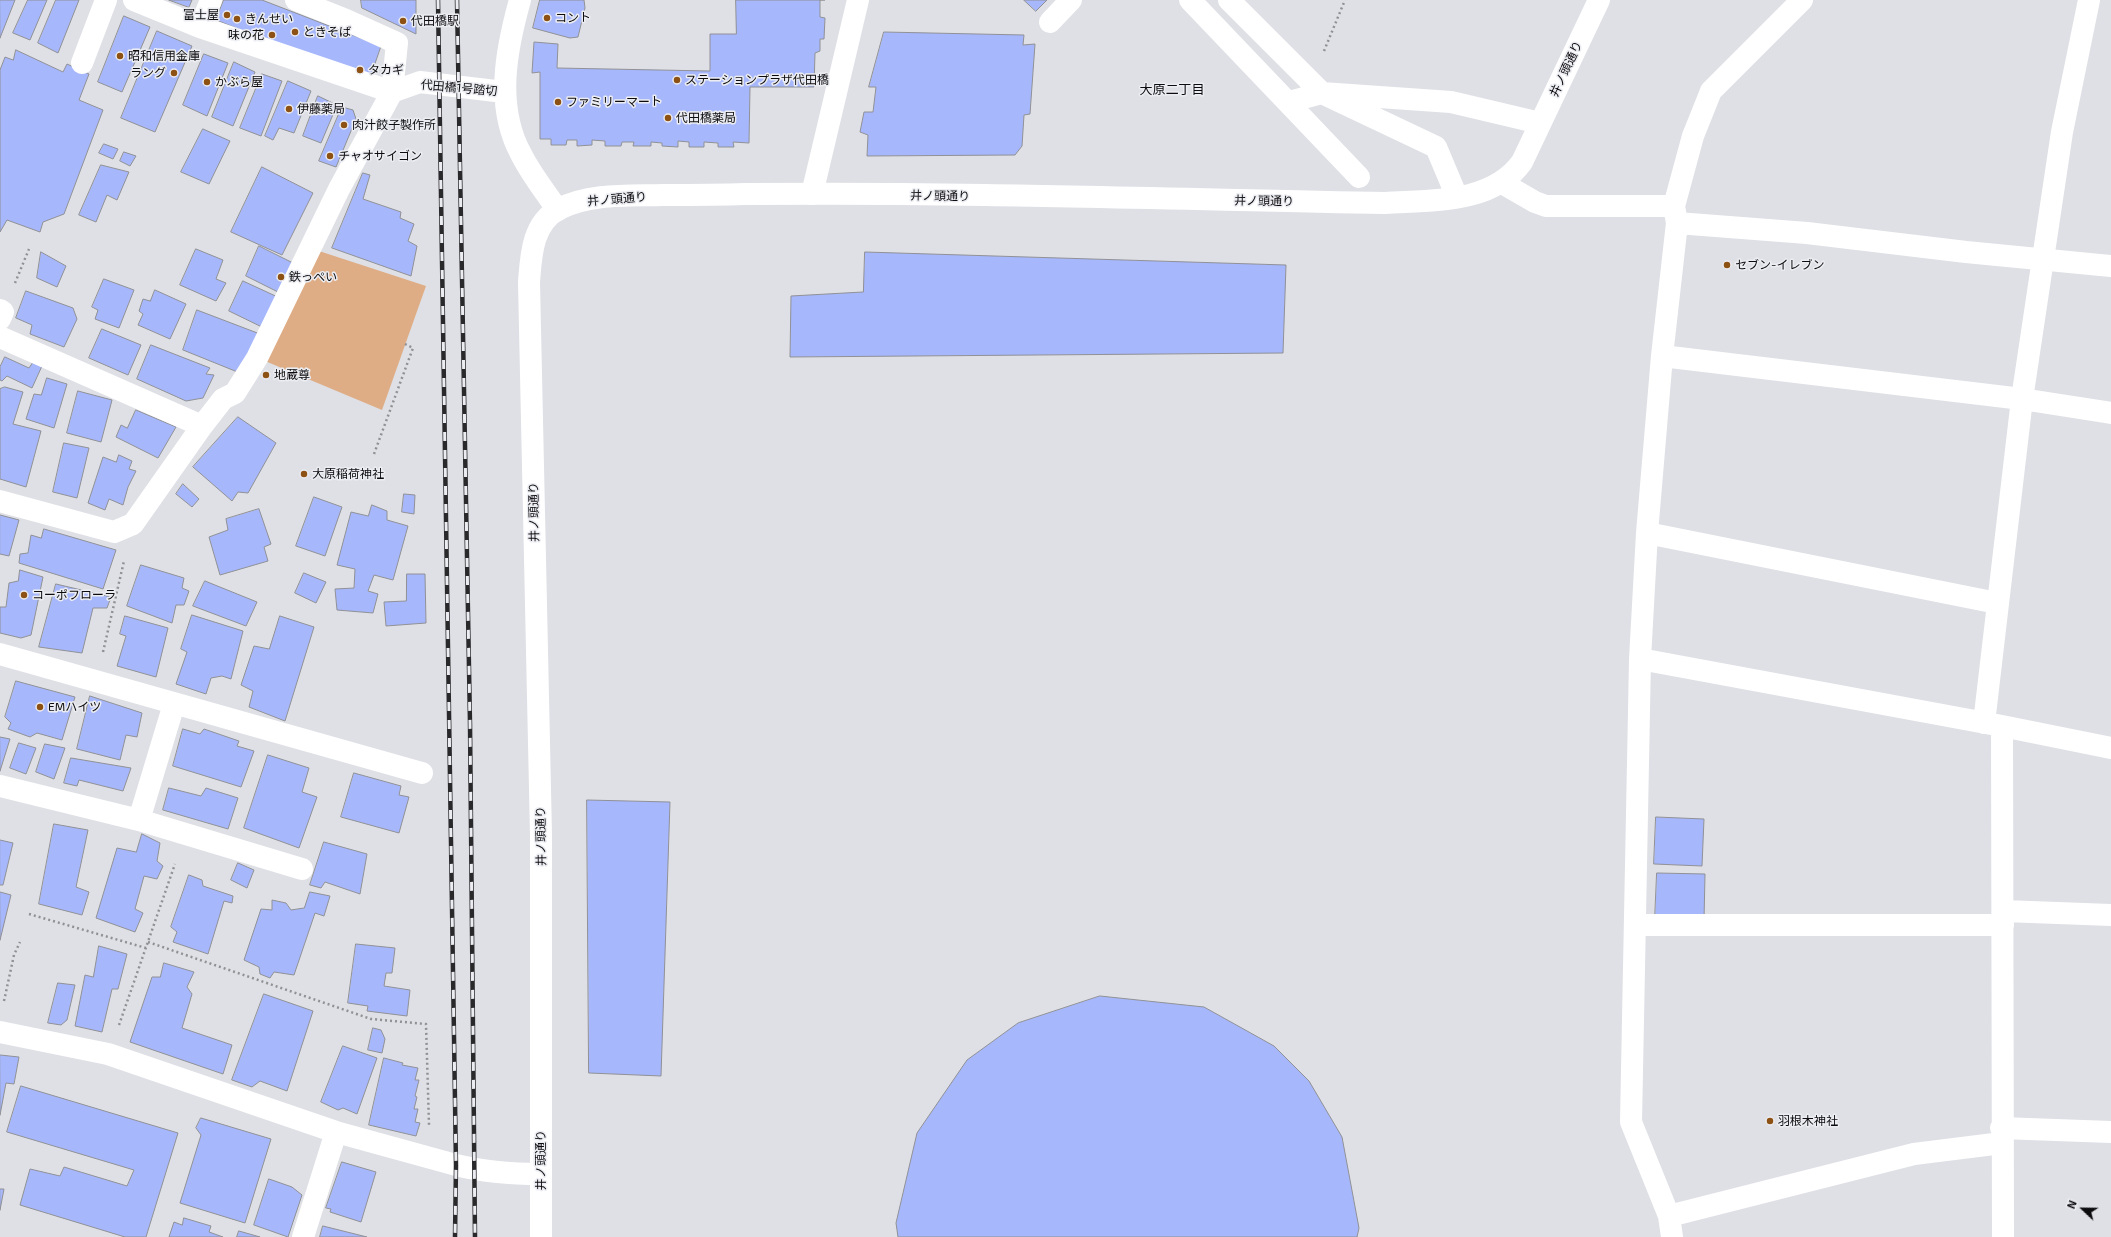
<!DOCTYPE html>
<html>
<head>
<meta charset="utf-8">
<style>
  body { margin:0 }
  #map { position:relative; width:2111px; height:1237px; overflow:hidden; background:#dfe0e5; font-family:"Exo 2",sans-serif }
  canvas { display:block }
  .north { position:absolute; left:2063px; top:1189px; width:40px; height:40px; -webkit-text-stroke:3px #ecedf2; paint-order:stroke; rotate:292deg; font-size:11px; font-weight:700; line-height:16px; text-align:center; color:#0c0c0e }
  .north::after { content:''; display:block; margin:auto; width:14px; height:18px; background:#0c0c0e; clip-path:polygon(50% 0,100% 100%,50% 72%,0 100%) }
</style>
</head>
<body>
<div id="map">
<canvas width="2111" height="1237"></canvas>
<div class="north">N</div>
</div>
<script>
const g = document.querySelector('canvas').getContext('2d');
g.lineJoin = 'round';
function fill(path, color) {
  g.fillStyle = color;
  g.fill(path, 'evenodd');
}
function trace(path, color, width, dash) {
  g.strokeStyle = color;
  g.lineWidth = width;
  g.lineCap = dash ? 'butt' : 'round';
  g.setLineDash(dash || []);
  g.stroke(path);
}
function drawText(font, color, halo, rows, align = 'center') {
  g.font = font + ' "Exo 2","Noto Sans JP",sans-serif';
  g.lineWidth = 3;
  g.setLineDash([]);
  g.textBaseline = 'middle';
  g.strokeStyle = halo;
  g.fillStyle = color;
  for (const [text, x, y, turn = 0] of rows) {
    g.save();
    g.translate(x, y);
    g.rotate((+turn || 0) * Math.PI / 180);
    g.textAlign = isNaN(turn) ? turn : align;
    if (halo) g.strokeText(text, 0, 0);
    g.fillText(text, 0, 0);
    g.restore();
  }
}
const green = new Path2D(`
  M319,251L426,286L382,410L265,361Z`);
const building = new Path2D(`
  M0,0H15L0,38Z
  M28,0H47L30,40L13,33Z
  M56,0H79L58,53L38,43Z
  M169,0H192L189,7Z
  M224,0H262L381,46L369,81L216,20Z
  M361,0H416V34L362,8Z
  M540,0H584L585,8L578,37L570,38L533,28Z
  M736,0H825H820V17L825,18L824,39H820V51L815,53L814,87H750L749,143L733,142L734,147H718V143L704,142V147H689V142L678,141V147L662,146V143L651,142V146H633L634,142H622L621,146H605V141L592,140V145L577,146V140H567L566,145H551V139H540V72L532,73L534,42L558,44L557,68L710,71V34H736Z
  M1024,0H1047L1036,11Z
  M124,16L150,27L122,92L98,82Z
  M157,31L192,46L155,132L121,118Z
  M884,32L1024,35L1023,45L1035,44L1030,114L1024,115L1022,146L1015,155L867,156L868,135L860,132L864,112H873L876,87H869Z
  M16,50L63,72L67,64L89,74L79,100L103,110L64,214L43,222L40,232L7,220L0,232V70L5,57L13,60Z
  M204,54L228,63L207,116L183,105Z
  M234,62L255,72L233,126L212,117Z
  M262,74L282,81L261,136L240,128Z
  M288,81L311,91L294,133L279,128L273,140L265,136Z
  M318,96L337,105L321,143L303,136Z
  M342,107L353,110L356,119L336,167L319,161Z
  M203,129L230,141L209,184L181,172Z
  M104,144L118,149L113,159L99,153Z
  M124,152L136,156L130,166L120,161Z
  M101,165L129,172L117,200L107,195L96,222L79,215Z
  M262,167L313,193L282,255L231,232Z
  M363,173L370,175L363,199L401,212L400,218L414,224L408,241L417,246L411,276L332,248Z
  M259,246L297,265L282,294L246,276Z
  M196,249L223,260L216,279L226,283L216,301L180,285Z
  M41,252L66,266L57,287L37,278Z
  M865,252L1286,265L1283,353L790,357L791,296L863,292Z
  M104,279L134,290L119,328L95,319L98,310L92,307Z
  M243,281L282,299L268,330L229,311Z
  M155,290L186,304L170,339L138,325L143,314L139,311L143,299L150,301Z
  M26,291L73,308L77,319L64,347L30,334L32,325L16,318Z
  M197,310L260,334L240,373L183,350Z
  M102,329L141,345L128,375L89,358Z
  M151,345L210,368L206,374L214,375L203,398L186,401L137,379Z
  M5,357L29,368L33,362L42,366L32,388L7,376L2,381L0,380V367Z
  M47,378L67,384L54,428L26,419L34,394L41,395Z
  M5,387L23,392L13,424L41,431L26,487L0,479V389Z
  M78,391L112,400L101,442L67,433Z
  M136,410L176,427L158,458L116,437L121,425L127,428Z
  M238,417L276,443L248,493L238,492L232,501L193,467Z
  M64,443L89,448L77,498L53,492Z
  M119,455L132,461L129,469L136,471L128,487L123,505L109,499L105,510L88,503L103,457L116,462Z
  M183,484L199,499L192,507L176,494Z
  M404,494L415,495L414,514L402,512Z
  M314,497L342,507L325,556L296,546Z
  M372,505L387,511V520L408,526L393,580L374,575L368,591L378,594L373,613L337,610L335,589L354,588L355,569L337,565L351,512L368,516Z
  M259,509L271,544L264,547L268,561L220,575L209,537L228,530L226,519Z
  M0,515L19,520L9,556L0,554Z
  M44,529L116,550L103,589L19,563L20,554L28,553L31,535L41,538Z
  M141,565L184,578L182,588L189,591L184,605H176L172,623L127,606Z
  M20,570L43,577L31,635L21,638L0,633V607H6L9,583L18,581Z
  M304,573L326,582L316,603L295,593Z
  M407,574H425L426,623L386,626L384,602L406,601Z
  M205,581L257,602L246,626L193,606Z
  M56,584L111,597L107,608H93L82,653L39,647Z
  M192,615L243,631L231,679L222,676L211,678L206,694L176,684L187,652L181,649Z
  M125,616L168,628L156,677L117,666L126,636L120,634Z
  M280,616L314,627L285,721L249,707L253,691L241,685L254,646L269,649Z
  M16,681L75,697L62,740L37,733L30,737L8,729L11,723L5,717Z
  M90,696L142,713L137,737L126,735L120,760L77,749Z
  M183,729L200,734L204,729L239,741L237,746L254,751L241,787L173,766Z
  M0,737L10,739L0,771Z
  M19,743L36,748L26,774L10,768Z
  M45,744L65,748L54,779L36,772Z
  M268,755L309,768L302,792L317,797L299,848L244,828Z
  M71,758L131,768L123,791L79,780L77,786L64,783Z
  M354,773L401,786L399,795L409,797L399,833L341,817Z
  M169,788L201,796L206,788L238,798L228,829L163,810Z
  M587,800L670,802L661,1076L589,1073Z
  M1656,817L1704,819L1702,866L1654,864Z
  M54,824L88,830L76,887L89,892L82,915L39,904Z
  M142,834L160,843L157,861L163,866L157,879L144,876L135,909L143,913L135,932L96,918L117,848L136,852Z
  M0,840L13,843L3,885H0Z
  M324,842L367,854L360,894L325,882L321,888L310,885Z
  M238,863L254,870L247,888L231,880Z
  M1657,873L1705,874L1704,921L1655,919Z
  M189,875L202,880L203,886L233,896L232,903L224,901L208,954L173,942L177,932L171,927Z
  M0,892L11,895L0,940Z
  M310,892L330,896L324,916L315,913L294,975L274,972L270,978L260,974L259,967L244,960L261,909L272,910V900L286,903L291,910L304,908Z
  M356,944L395,948L392,973H386L384,986L410,990L407,1016L367,1011L368,1006L348,1003Z
  M99,946L127,954L118,989H112L102,1032L75,1026L85,975L93,977Z
  M164,963L194,972L187,987L192,994L182,1028L232,1045L223,1074L130,1042L152,977H160Z
  M58,983L75,985L67,1020L61,1025L48,1023Z
  M264,994L313,1011L287,1091L260,1081L252,1087L232,1080Z
  M1100,996L1204,1007L1274,1046L1309,1081L1342,1137L1359,1228L1357,1237H898L896,1223L917,1133L967,1060L1018,1023Z
  M373,1028L381,1030L385,1039L382,1053L368,1050Z
  M343,1046L377,1058L357,1114L343,1108L338,1110L321,1102Z
  M0,1055L19,1057L14,1084L6,1083L0,1115Z
  M384,1058L403,1063L402,1065L418,1068L415,1080H419L415,1096L417,1097L414,1109H418L415,1122L420,1123L416,1136L369,1125Z
  M21,1086L178,1133L146,1237H125L20,1205L30,1169L60,1176L64,1167L127,1186L134,1170L7,1132Z
  M201,1118L271,1139L245,1223L180,1203L201,1135L196,1128Z
  M342,1162L376,1172L361,1222L330,1212L331,1209L326,1208Z
  M269,1179L292,1187L302,1195L288,1237L254,1225Z
  M0,1189H4L0,1210Z
  M184,1218L211,1226L209,1232L223,1237H169L174,1222L182,1225Z
  M323,1226L367,1237H320Z
  M239,1231L260,1237H237Z`);
const path = new Path2D(`
  M1324,51L1345,0
  M15,283L29,249
  M374,454L413,348L405,344
  M103,652L124,561
  M29,914L146,948
  M148,942L371,1019L426,1024L429,1125
  M4,1001L14,955L20,942
  M119,1025L175,864`);
const minor = new Path2D(`
  M134,0L200,27L392,92
  M520,0C506,50 495,106 521,154C531,174 545,192 558,210
  M1190,0L1359,177
  M1229,0L1322,93L1436,147L1457,197
  M1050,22L1071,0
  M200,27L211,0
  M82,63L106,0
  M392,92L420,82L504,92
  M1289,102L1322,93L1451,102L1540,123
  M1502,183L1535,202L1546,206H1674
  M812,194L858,0
  M1677,223L1807,233L1966,252L2111,266
  M0,310L3,312L0,319
  M0,337L202,426
  M1662,356L2022,399L2111,413
  M0,501L114,532L133,524L202,426L223,399L235,393L257,358L339,189L392,92L397,43L346,20L296,0
  M1647,533L1997,603
  M0,654L422,773
  M1640,659L2002,726L2111,748
  M1984,723L2022,399L2062,132L2089,0
  M2002,726L2003,1237
  M0,786L139,820L302,869
  M139,820L174,704
  M2004,911L2111,915
  M1635,925H2003
  M0,1032L108,1054L336,1132L456,1165C484,1172 512,1174 541,1174
  M2001,1128L2111,1132
  M1669,1216L1914,1154L2002,1143
  M303,1237L336,1132
  M1672,1237L1669,1216L1631,1122L1640,659L1647,533L1662,356L1677,223L1674,206L1693,136L1711,91L1802,0`);
const major = new Path2D(`
  M541,1237V835L529,282C531,256 532,223 559,209C590,193 629,196 663,195C690,195 717,195 745,194C958,192 1172,199 1385,203C1432,200 1492,204 1522,162L1599,0`);
const rail = new Path2D(`
  M438,0L456,1165L455,1237
  M457,0L470,723L475,1237`);
const markers = [
  [227,15,4,"#8e5114"],
  [547,18,4,"#8e5114"],
  [237,19,4,"#8e5114"],
  [403,21,4,"#8e5114"],
  [295,32,4,"#8e5114"],
  [272,35,4,"#8e5114"],
  [120,56,4,"#8e5114"],
  [360,70,4,"#8e5114"],
  [174,73,4,"#8e5114"],
  [677,80,4,"#8e5114"],
  [207,82,4,"#8e5114"],
  [558,102,4,"#8e5114"],
  [289,109,4,"#8e5114"],
  [668,118,4,"#8e5114"],
  [344,125,4,"#8e5114"],
  [330,156,4,"#8e5114"],
  [1727,265,4,"#8e5114"],
  [281,277,4,"#8e5114"],
  [266,375,4,"#8e5114"],
  [304,474,4,"#8e5114"],
  [24,595,4,"#8e5114"],
  [40,707,4,"#8e5114"],
  [1770,1121,4,"#8e5114"]
];
const poiNames = [
  ["富士屋",219,15,"right"],
  ["コント",555,18],
  ["きんせい",245,19],
  ["代田橋駅",411,21],
  ["ときそば",303,32],
  ["味の花",264,35,"right"],
  ["昭和信用金庫",128,56],
  ["タカギ",368,70],
  ["ラング",166,73,"right"],
  ["ステーションプラザ代田橋",685,80],
  ["かぶら屋",215,82],
  ["ファミリーマート",566,102],
  ["伊藤薬局",297,109],
  ["代田橋薬局",676,118],
  ["肉汁餃子製作所",352,125],
  ["チャオサイゴン",338,156],
  ["セブン-イレブン",1735,265],
  ["鉄っぺい",289,277],
  ["地蔵尊",274,375],
  ["大原稲荷神社",312,474],
  ["コーポフローラ",32,595],
  ["EMハイツ",48,707],
  ["羽根木神社",1778,1121]
];
const streetNames = [
  ["井ノ頭通り",1566,69,-65],
  ["代田橋1号踏切",459,88,5],
  ["井ノ頭通り",940,196,1],
  ["井ノ頭通り",617,199,-5],
  ["井ノ頭通り",1264,201,1],
  ["井ノ頭通り",534,512,-91],
  ["井ノ頭通り",541,836,-91],
  ["井ノ頭通り",541,1160,-90]
];
const neighbourhoodNames = [
  ["大原二丁目",1172,90]
];
fill(green, '#dead86');
fill(building, '#a6b7fb');
trace(building, '#909196', 1);
trace(path, '#909194', 2.5, [2, 3]);
trace(minor, '#fff', 22);
trace(major, '#fff', 22);
trace(rail, '#29292b', 4.5);
trace(rail, '#ecedf2', 3, [9]);
for (const [x, y, r, color] of markers) {
  const dot = new Path2D();
  dot.arc(x, y, r, 0, 2 * Math.PI);
  g.fillStyle = color;
  g.fill(dot);
  trace(dot, '#ecedf2', 1.5);
}
drawText('12px', '#0c0c0e', '#ecedf2', poiNames, 'left');
drawText('12px', '#0c0c0e', '#ecedf2', streetNames);
drawText('13px', '#0c0c0e', '#ecedf2', neighbourhoodNames);
</script>
</body>
</html>
